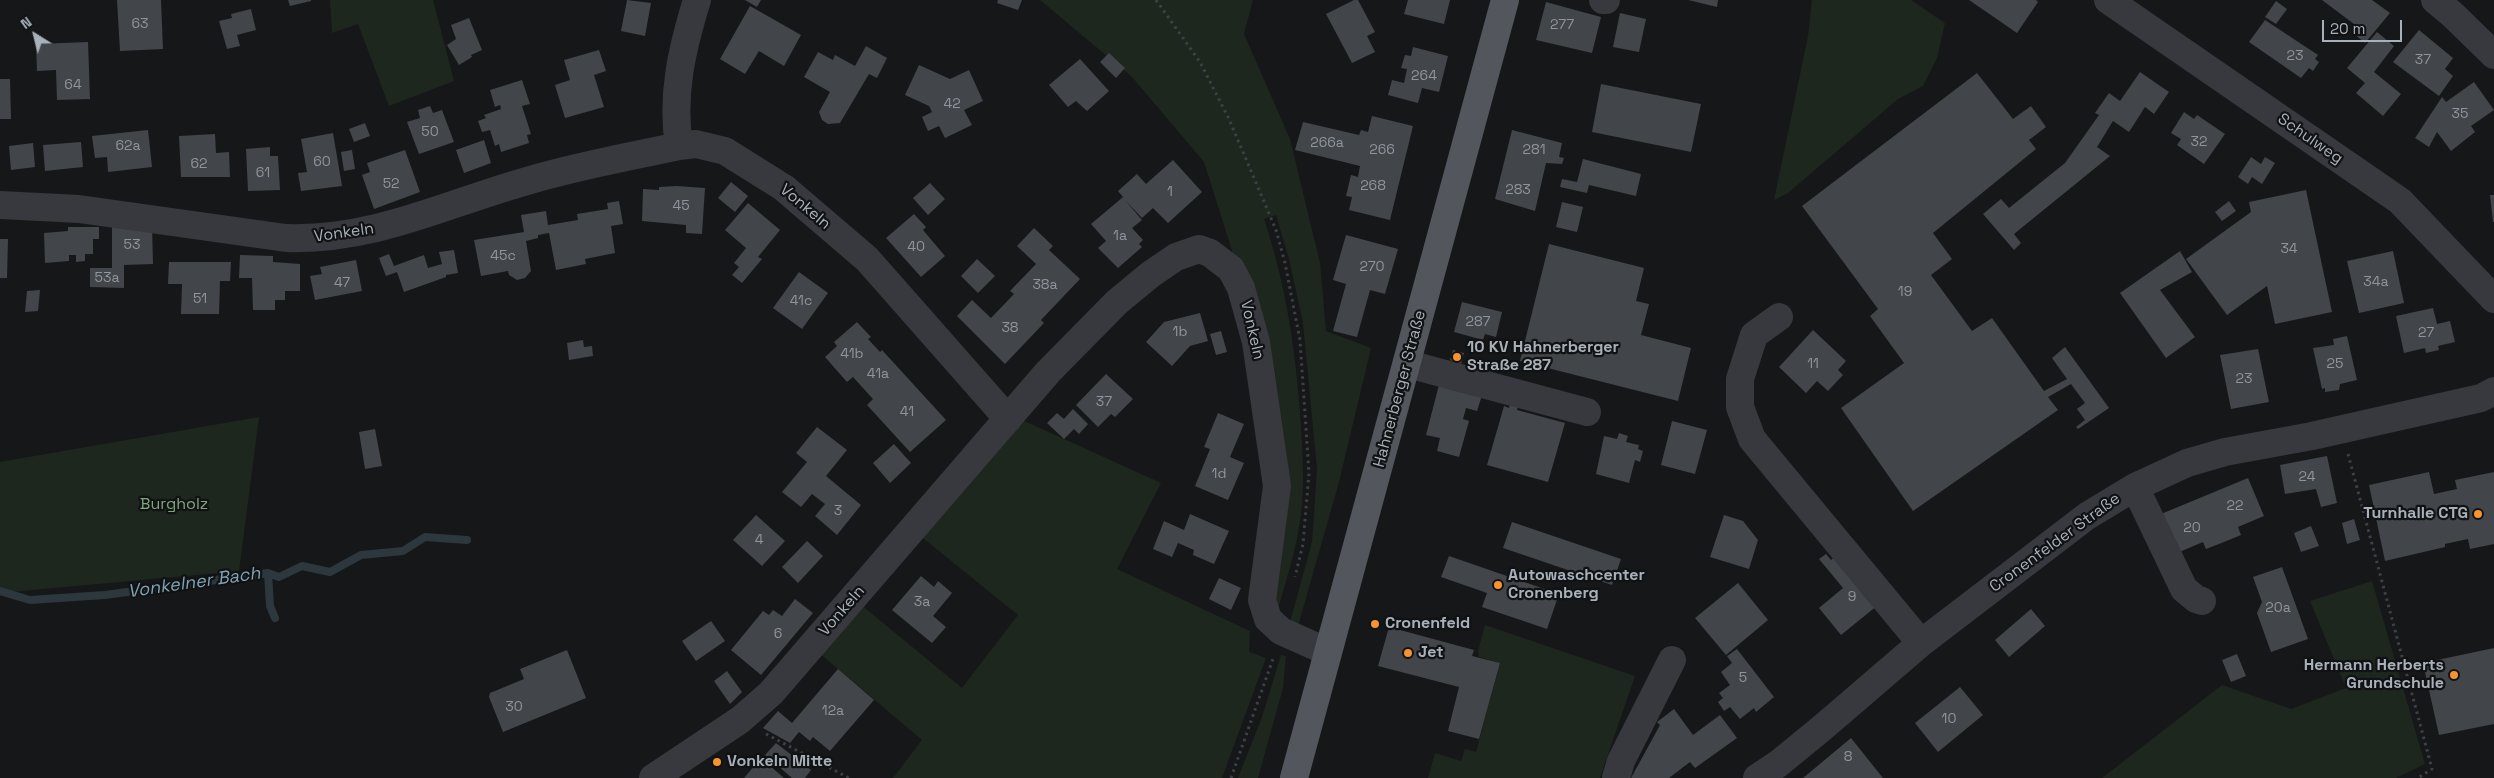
<!DOCTYPE html>
<html>
<head>
<meta charset="utf-8">
<style>
  body { margin:0 }
  #map { position:relative; width:2494px; height:778px; overflow:hidden; background:#161719; font-family:"Space Grotesk",sans-serif }
  canvas { display:block }
  .north { position:absolute; left:10px; top:10px; width:50px; height:50px; -webkit-text-stroke:4px #111214; paint-order:stroke; rotate:324deg; font-size:14px; font-weight:700; line-height:20px; text-align:center; color:#a8b0b9 }
  .north::after { content:''; display:block; margin:auto; width:18px; height:22px; background:#a8b0b9; clip-path:polygon(50% 0,100% 100%,50% 72%,0 100%) }
  .scale { position:absolute; left:2322px; top:20px; width:80px; height:22px; box-sizing:border-box; border:2px solid #a8b0b9; border-top:0; padding-left:6px; font-size:15px; line-height:18px; white-space:nowrap; color:#a8b0b9; -webkit-text-stroke:4px #111214; paint-order:stroke }
</style>
</head>
<body>
<div id="map">
<canvas width="2494" height="778"></canvas>
<div class="north">N</div>
<div class="scale">20 m</div>
</div>
<script>
const g = document.querySelector('canvas').getContext('2d');
g.lineJoin = 'round';
function fill(path, color) {
  g.fillStyle = color;
  g.fill(path, 'evenodd');
}
function trace(path, color, width, dash) {
  g.strokeStyle = color;
  g.lineWidth = width;
  g.lineCap = dash ? 'butt' : 'round';
  g.setLineDash(dash || []);
  g.stroke(path);
}
function drawText(font, color, halo, rows, align = 'center') {
  g.font = font + ' "Space Grotesk",sans-serif';
  g.lineWidth = 4.5;
  g.setLineDash([]);
  g.textBaseline = 'middle';
  g.strokeStyle = halo;
  g.fillStyle = color;
  for (const [text, x, y, turn = 0] of rows) {
    g.save();
    g.translate(x, y);
    g.rotate((+turn || 0) * Math.PI / 180);
    g.textAlign = isNaN(turn) ? turn : align;
    if (halo) g.strokeText(text, 0, 0);
    g.fillText(text, 0, 0);
    g.restore();
  }
}
const green = new Path2D(`
  M330,0H433L454,81L389,106L358,24L332,33Z
  M1040,0H1253L1244,34L1290,139L1320,263L1326,331L1371,348L1339,482L1298,626L1290,622L1312,542L1317,469L1303,323L1289,259L1276,215L1264,219C1285,282 1295,345 1300,412C1302,445 1305,480 1301,514C1297,547 1287,578 1278,609L1272,592L1284,502L1236,263L1204,162L1132,77Z
  M1812,0H1911L1945,23L1937,58L1923,86L1898,99L1788,193L1774,200L1808,36Z
  M259,417L239,571L0,593V462Z
  M1020,419L1161,483L1117,569L1250,631L1249,652L1266,658L1222,778H893L922,740L818,652L859,603L962,688L1018,615L918,534Z
  M2372,581L2425,764L2396,778H2102L2222,685L2291,709L2346,688L2310,601Z
  M1485,625L1635,676L1600,778H1428L1435,753L1461,761L1465,749L1476,752L1500,663L1479,657L1478,651Z
  M1281,655L1286,656L1283,688L1258,778H1238L1262,717Z`);
const stream = new Path2D(`
  M268,573L270,606L275,618
  M0,591L30,600L105,595L268,573L279,577L302,566L330,572L361,555L403,551L425,537L467,540`);
const building = new Path2D(`
  M117,0H161L163,49L120,51Z
  M288,0H311V1L290,6Z
  M627,0L651,3L645,36L621,31Z
  M745,0H761L757,7Z
  M998,0H1022L1018,10L997,3Z
  M1354,0H1358L1375,32L1367,36L1375,52L1352,63L1326,14Z
  M1408,0H1450L1444,24L1404,14Z
  M1688,0H1718L1717,7Z
  M1969,0H2036L2038,2L2017,33Z
  M2322,0H2372L2390,13L2365,43L2354,34L2358,27Z
  M2276,1L2287,9L2276,24L2265,17Z
  M1546,2L1601,17L1592,53L1536,40Z
  M750,6L801,35L784,66L759,51L745,74L720,59Z
  M251,9L256,30L237,35L240,46L227,49L219,21L232,18L231,14Z
  M1620,13L1646,19L1639,52L1613,47Z
  M469,18L482,50L471,55L472,57L459,65L447,45L456,39L451,25Z
  M2265,20L2318,55L2315,59L2319,62L2313,71L2309,68L2301,78L2249,42Z
  M2419,30L2453,58L2445,69L2453,76L2439,96L2393,62Z
  M2377,32L2394,46L2374,72L2401,94L2383,116L2356,93L2365,83L2347,68Z
  M88,42L90,99L57,100L56,70L37,71L36,44Z
  M866,46L887,58L877,78L869,74L840,123L828,124L822,120L819,112L830,92L804,77L818,52L833,60L835,55L855,66Z
  M1413,47L1448,56L1439,92L1422,88L1418,103L1388,95L1392,80L1404,83L1407,69L1401,68L1405,55L1411,56Z
  M599,50L606,71L594,75L604,107L565,118L555,85L570,80L564,60Z
  M1109,53L1125,68L1116,78L1100,62Z
  M1080,59L1109,91L1087,111L1076,101L1068,107L1049,85Z
  M919,65L950,79L969,70L983,101L964,110L972,125L945,138L939,126L928,131L922,117L932,112L929,106L905,95Z
  M2140,72L2169,92L2154,114L2145,107L2129,132L2113,121L2097,147L2110,156L2014,234L2021,243L2014,250L1983,214L2001,199L2009,208L2065,163L2099,115L2095,113L2109,93L2120,101Z
  M1977,73L2013,119L2031,106L2046,127L2029,140L2036,149L1933,233L1952,259L1931,275L1972,331L1992,318L2044,391L2067,379L2052,358L2065,347L2109,408L2078,429L2076,427L2085,420L2077,409L2085,403L2071,384L2048,397L2058,410L1913,511L1841,408L1904,363L1870,316L1878,309L1802,206Z
  M0,79H10L11,119H0Z
  M522,80L530,104L522,106L531,134L527,135L529,143L501,152L499,144L495,146L490,130L482,132L478,121L486,118L484,115L501,109L500,105L495,107L490,90Z
  M2474,82L2494,110L2471,126L2475,132L2451,151L2437,132L2429,147L2415,138L2442,97L2446,102Z
  M1601,84L1701,104L1691,152L1592,132Z
  M430,106L433,113L442,110L454,142L419,154L407,122L420,118L418,110Z
  M2184,112L2194,119L2197,115L2225,134L2204,164L2177,145L2181,139L2171,133Z
  M1372,116L1413,126L1390,220L1349,210L1352,197L1346,196L1351,175L1358,177L1360,166L1295,150L1303,122L1359,135L1361,130L1368,132Z
  M365,123L370,136L354,142L349,129Z
  M148,130L152,167L108,172L107,157L95,158L92,136Z
  M1512,130L1562,143L1559,157L1564,158L1562,164L1546,163L1535,211L1495,199Z
  M333,133L342,186L301,191L298,173L307,172L301,139Z
  M215,134L216,153L229,152L230,177H181L179,136Z
  M484,140L491,163L464,173L456,150Z
  M81,142L83,167L45,171L43,145Z
  M33,143L35,167L11,170L9,146Z
  M270,147V156H278L280,190L248,191L246,149Z
  M352,150L355,169L344,171L341,152Z
  M405,150L420,192L374,209L362,175L370,172L367,163Z
  M2251,157L2261,164L2265,157L2275,163L2262,184L2252,177L2248,184L2238,177Z
  M1583,159L1641,174L1636,196L1589,185L1587,193L1560,187L1562,179L1577,182Z
  M1173,160L1202,192L1168,223L1153,208L1142,218L1125,200L1142,220L1132,228L1143,240L1139,244L1142,247L1118,268L1098,248L1106,241L1091,224L1123,197L1118,191L1137,174L1146,184Z
  M731,182L748,196L735,212L718,198Z
  M930,183L945,199L928,215L913,198Z
  M677,186L705,188L702,234L686,233V225L642,221L643,189L659,190V187Z
  M2306,190L2332,312L2275,324L2267,286L2227,315L2186,259L2251,212L2249,202Z
  M2490,195H2494V222H2493Z
  M619,201L623,224L611,226L615,253L585,259L586,264L556,270L549,233L538,235V238L526,241L531,271L525,278L517,280L509,275L508,271L481,276L474,240L524,232L521,215L546,211L548,225L578,220L577,214L608,209L607,203Z
  M2229,201L2236,211L2222,221L2215,212Z
  M1562,202L1583,207L1577,232L1556,227Z
  M748,203L780,230L758,257L762,259L742,283L732,275L739,267L734,263L746,248L725,230Z
  M914,214L926,227L923,230L945,256L921,277L886,238Z
  M152,225L153,264L124,265V288L90,287V268H112V226Z
  M68,227H99V239H93V254H85V261L76,262V255H69V261L45,263L44,233L68,231Z
  M1034,228L1053,246L1049,250L1080,279L1041,320L1044,323L1005,364L957,316L972,300L991,318L1014,294L1010,291L1036,264L1017,246Z
  M1346,235L1398,249L1385,294L1370,290L1357,337L1333,331L1346,284L1333,280Z
  M0,239H8L7,278H0Z
  M1549,244L1644,268L1636,301L1649,304L1641,335L1691,348L1678,401L1520,361Z
  M454,250L458,273L446,275V277L404,292L397,272L386,276L379,258L389,254L394,266L424,255L428,268L442,264L439,252Z
  M2180,251L2192,272L2160,290L2195,337L2166,358L2120,293Z
  M2393,251L2404,303L2359,313L2347,261Z
  M240,255L273,256V262L300,264V291H285V300H275V310H253L252,278H239Z
  M977,259L995,276L978,293L961,276Z
  M356,260L362,291L315,300L310,276L322,274L320,267Z
  M169,262H231L230,281H220L219,314H181L182,284H168Z
  M799,272L828,293L802,329L773,308Z
  M40,290L38,311L25,312L27,291Z
  M1462,302L1502,312L1496,337L1485,334L1483,340L1454,332Z
  M2433,308L2437,324L2450,321L2455,342L2438,346L2439,350L2426,353L2425,348L2404,353L2396,316Z
  M1200,313L1208,341L1190,346L1172,366L1146,342L1164,322Z
  M857,322L871,337L868,339L880,352L882,350L946,420L910,452L867,405L873,399L853,377L847,382L825,357L837,346L834,342Z
  M1813,330L1846,361L1838,370L1843,375L1828,391L1817,381L1806,393L1779,367Z
  M1221,331L1227,352L1216,355L1210,334Z
  M2347,336L2357,380L2340,384L2339,390L2325,392V388L2322,389L2313,348L2334,345L2333,339Z
  M583,340L584,347L592,346L593,356L569,360L567,343Z
  M2258,349L2269,402L2231,409L2220,355Z
  M1453,350L1464,353L1461,364L1450,360Z
  M1106,374L1133,399L1115,417L1111,414L1098,427L1076,405Z
  M1440,381L1483,392L1477,411L1466,408L1463,419L1469,421L1459,457L1437,451L1440,438L1426,435Z
  M1510,404L1518,406L1517,410L1565,423L1548,482L1487,465L1504,406L1509,408Z
  M1073,409L1088,424L1079,434L1074,429L1064,439L1047,423L1057,413L1064,419Z
  M1218,413L1244,424L1230,457L1244,463L1228,500L1195,486L1210,449L1204,447Z
  M1672,421L1707,430L1695,474L1661,465Z
  M817,427L847,450L826,476L861,505L837,535L815,516L825,504L812,494L801,507L782,492L807,462L796,453Z
  M375,429L382,466L365,469L359,432Z
  M1619,433L1628,436L1626,442L1639,445L1638,449L1643,451L1640,462L1635,460L1629,483L1596,474L1604,436L1617,439Z
  M894,444L911,463L890,483L873,463Z
  M2327,456L2337,503L2321,507L2316,489L2285,494L2280,465Z
  M2429,472L2434,494L2457,489L2455,480L2494,472V544L2470,549L2468,539L2445,544V547L2385,561L2369,485Z
  M2248,478L2264,516L2238,527L2241,535L2224,542L2206,549L2203,542L2177,553L2161,514Z
  M1190,514L1229,531L1214,564L1193,555L1194,550L1178,543L1172,557L1153,549L1164,521L1184,530Z
  M756,515L785,541L762,566L733,540Z
  M1724,515L1743,521L1758,540L1749,569L1710,557Z
  M2354,519L2360,540L2347,544L2342,523Z
  M1512,522L1621,559L1612,585L1503,548Z
  M2311,526L2319,546L2301,552L2294,533Z
  M807,541L823,556L798,583L782,567Z
  M1826,554L1831,560L1837,555L1878,605L1841,635L1819,608L1843,588L1819,559Z
  M1449,556L1559,594L1547,629L1482,607L1487,593L1441,577Z
  M2282,567L2308,639L2271,652L2257,613L2262,602L2253,577Z
  M921,576L934,587L938,581L952,593L933,616L946,627L932,643L892,610Z
  M1219,578L1241,588L1231,610L1209,599Z
  M1738,583L1768,620L1726,655L1695,618Z
  M795,599L813,613L761,675L731,650L763,611L769,615L773,610L782,616Z
  M2031,609L2045,626L2009,657L1995,640Z
  M711,621L725,641L696,661L682,641Z
  M1389,627L1474,650L1472,656L1500,663L1479,739L1448,731L1459,687L1378,666Z
  M2494,648V724L2439,735L2423,663Z
  M1737,649L1774,697L1756,712L1754,708L1740,719L1730,707L1724,711L1718,702L1723,698L1719,693L1730,685L1721,672L1732,663L1727,656Z
  M567,650L586,698L503,732L489,697L490,693L524,679L520,669Z
  M2237,654L2246,676L2231,682L2222,660Z
  M838,669L874,700L830,751L813,737L810,741L799,732L790,743L763,728L778,711L792,723Z
  M727,671L742,692L730,704L714,681Z
  M1960,687L1983,715L1938,752L1915,723Z
  M1674,709L1693,735L1720,715L1737,738L1695,768L1690,762L1669,778H1631L1660,725L1657,722Z
  M1851,738L1883,778H1803Z
  M776,743L811,770L805,778H792L765,755Z
  M761,758L784,778H744Z`);
const path = new Path2D(`
  M1156,0L1200,62L1229,119L1276,230L1285,263L1300,340L1309,473L1303,544L1295,577
  M2348,454L2432,769L2418,778
  M766,734L849,778
  M1231,778L1274,656`);
const minor = new Path2D(`
  M1603,0H1606
  M2108,0L2400,201L2494,299
  M2435,0L2453,15L2494,55
  M679,146C671,95 682,49 697,0
  M0,205L79,209L286,238C374,241 445,204 527,181C577,166 628,157 679,146L696,144L725,151L784,188L867,259L1008,419
  M1779,317L1754,335L1740,379V407L1752,439L1921,643
  M1408,364L1587,412
  M2135,487L2184,589L2196,599L2202,601
  M653,778L740,720L771,693L1048,372L1117,302L1151,274L1176,257L1199,249L1210,253L1231,269L1241,288L1256,342L1277,486L1262,600L1268,619L1281,631L1328,652
  M1616,778L1621,761L1672,660
  M1757,778L1778,764L1822,728L1921,643L2087,516L2135,487L2187,463L2225,452L2312,436L2481,398L2494,391`);
const major = new Path2D(`
  M1294,778L1505,0`);
const markers = [
  [1457,357,5,"#f8932f"],
  [2478,514,5,"#f8932f"],
  [1498,585,5,"#f8932f"],
  [1375,624,5,"#f8932f"],
  [1408,653,5,"#f8932f"],
  [2454,675,5,"#f8932f"],
  [717,762,5,"#f8932f"]
];
const numberNames = [
  ["63",140,24],
  ["277",1562,25],
  ["23",2295,56],
  ["37",2423,60],
  ["264",1424,76],
  ["64",73,85],
  ["42",952,104],
  ["35",2460,114],
  ["50",430,132],
  ["32",2199,142],
  ["266a",1327,143],
  ["62a",128,146],
  ["266",1382,150],
  ["281",1534,150],
  ["60",322,162],
  ["62",199,164],
  ["61",263,173],
  ["52",391,184],
  ["268",1373,186],
  ["283",1518,190],
  ["1",1170,192],
  ["45",681,206],
  ["1a",1120,236],
  ["53",132,245],
  ["40",916,247],
  ["34",2289,249],
  ["45c",503,256],
  ["270",1372,267],
  ["53a",107,278],
  ["34a",2376,282],
  ["47",342,283],
  ["38a",1045,285],
  ["19",1905,292],
  ["51",200,299],
  ["41c",801,301],
  ["287",1478,322],
  ["38",1010,328],
  ["1b",1180,332],
  ["27",2426,333],
  ["41b",852,354],
  ["11",1813,364],
  ["25",2335,364],
  ["41a",878,374],
  ["23",2244,379],
  ["37",1104,402],
  ["41",907,412],
  ["1d",1219,474],
  ["24",2307,477],
  ["22",2235,506],
  ["3",838,511],
  ["20",2192,528],
  ["4",759,540],
  ["9",1852,597],
  ["3a",922,602],
  ["20a",2278,608],
  ["6",778,634],
  ["5",1743,678],
  ["30",514,707],
  ["12a",833,711],
  ["10",1949,719],
  ["8",1848,757]
];
const streetNames = [
  ["Schulweg",2310,139,35],
  ["Vonkeln",805,207,40],
  ["Vonkeln",344,233,-8],
  ["Vonkeln",1252,330,77],
  ["Hahnerberger Straße",1400,389,-75],
  ["Cronenfelder Straße",2055,543,-36],
  ["Vonkeln",842,611,-49]
];
const poiNames = [
  ["10 KV Hahnerberger",1467,348],
  ["Straße 287",1467,366],
  ["Turnhalle CTG",2468,514,"right"],
  ["Autowaschcenter",1508,576],
  ["Cronenberg",1508,594],
  ["Cronenfeld",1385,624],
  ["Jet",1418,653],
  ["Hermann Herberts",2444,666,"right"],
  ["Grundschule",2444,684,"right"],
  ["Vonkeln Mitte",727,762]
];
const parkNames = [
  ["Burgholz",174,505]
];
const waterNames = [
  ["Vonkelner Bach",194,583,-8]
];
fill(green, '#1e271e');
trace(stream, '#2c383d', 8);
fill(building, '#424549');
trace(path, '#3d4145', 3, [2.5, 4]);
trace(minor, '#37393e', 28);
trace(major, '#53575d', 28);
for (const [x, y, r, color] of markers) {
  const dot = new Path2D();
  dot.arc(x, y, r, 0, 2 * Math.PI);
  g.fillStyle = color;
  g.fill(dot);
  trace(dot, '#111214', 2);
}
drawText('14px', '#8e959d', null, numberNames);
drawText('16px', '#a8b0b9', '#111214', streetNames);
drawText('bold 16px', '#a8b0b9', '#111214', poiNames, 'left');
drawText('16px', '#82a57e', '#111214', parkNames);
drawText('italic 18px', '#7ea4b5', '#111214', waterNames);
</script>
</body>
</html>
